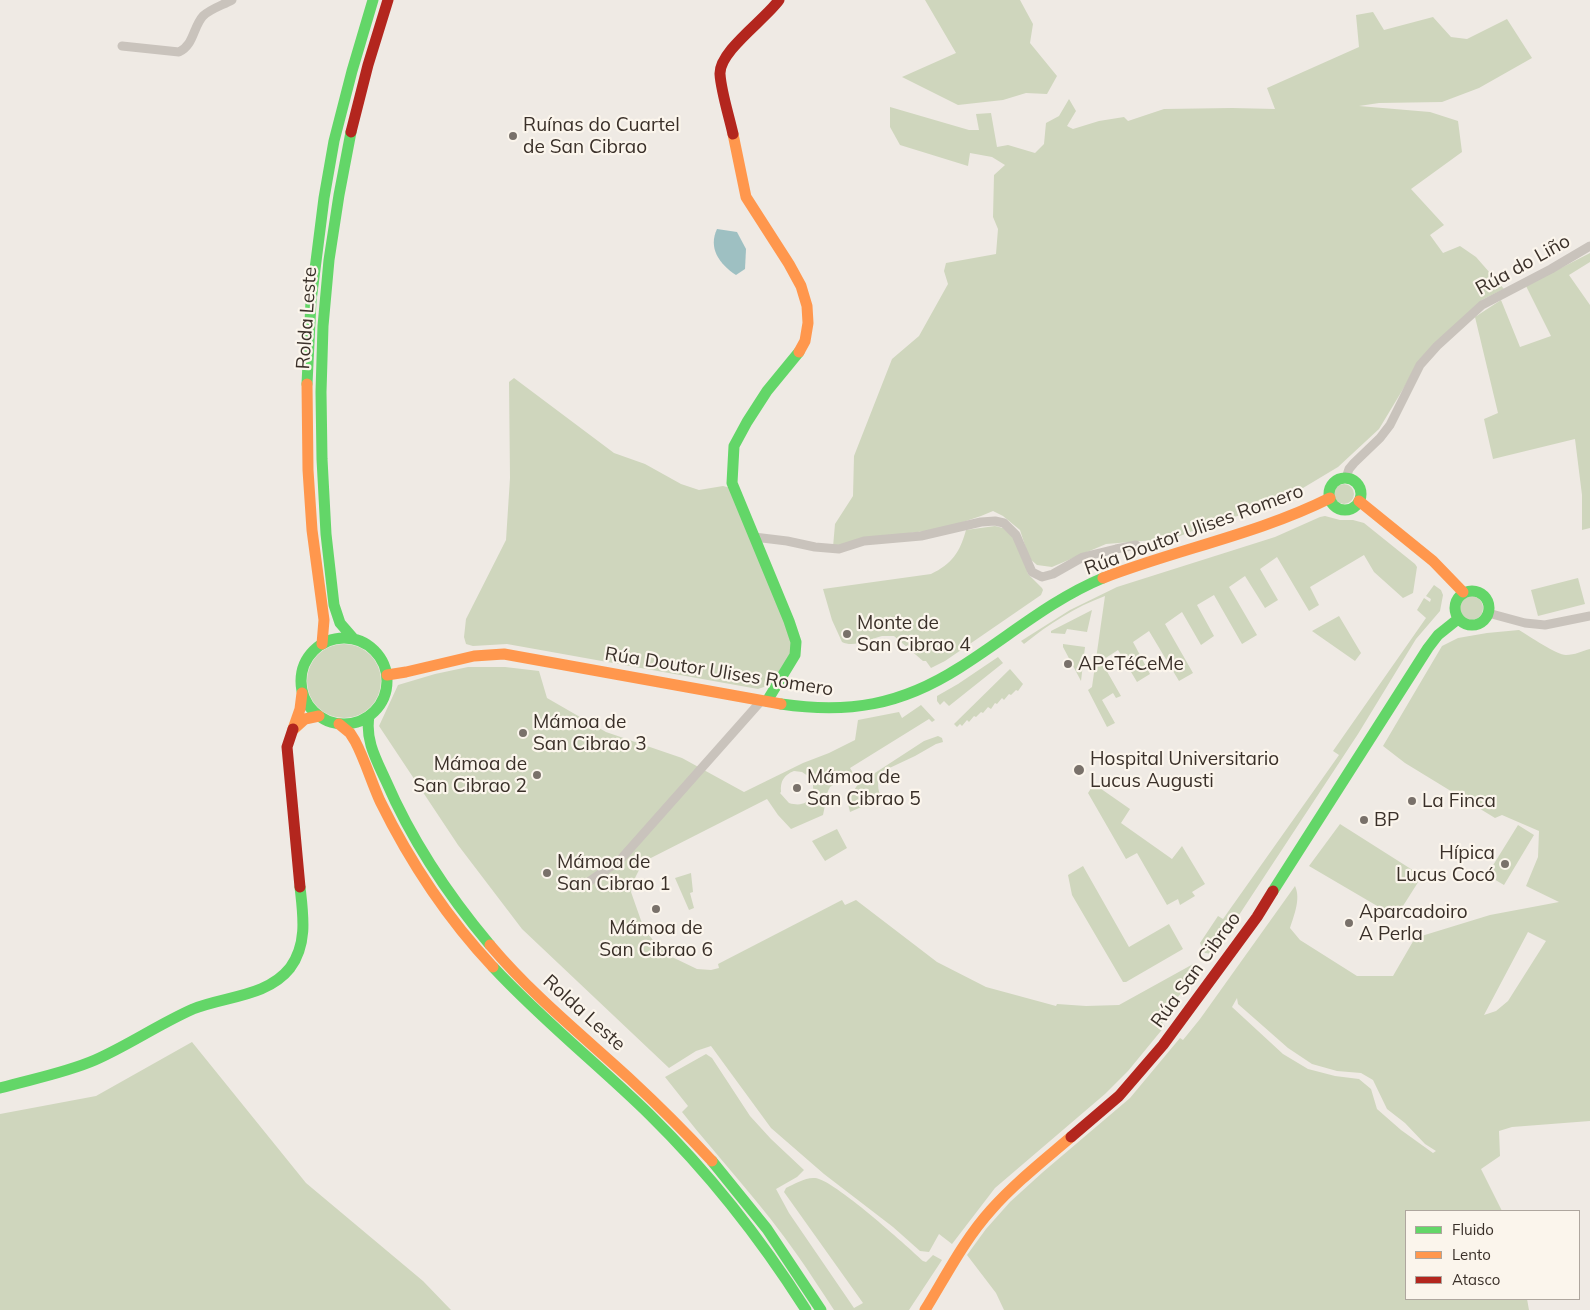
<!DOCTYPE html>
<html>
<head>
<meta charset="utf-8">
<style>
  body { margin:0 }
  #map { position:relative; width:1590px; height:1310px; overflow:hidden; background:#efeae4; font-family:Mulish,sans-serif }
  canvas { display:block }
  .legend { position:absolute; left:1405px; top:1210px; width:175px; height:90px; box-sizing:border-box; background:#fbf5ec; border:1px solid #aea69e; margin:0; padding:6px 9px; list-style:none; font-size:15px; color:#3a3029 }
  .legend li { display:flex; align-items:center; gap:10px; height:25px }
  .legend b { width:25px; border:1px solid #aea69e }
</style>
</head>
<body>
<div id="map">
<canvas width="1590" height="1310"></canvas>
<ul class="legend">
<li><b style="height:6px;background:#63d668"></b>Fluido</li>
<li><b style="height:6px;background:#ff974d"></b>Lento</li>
<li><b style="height:6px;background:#b3261e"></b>Atasco</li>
</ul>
</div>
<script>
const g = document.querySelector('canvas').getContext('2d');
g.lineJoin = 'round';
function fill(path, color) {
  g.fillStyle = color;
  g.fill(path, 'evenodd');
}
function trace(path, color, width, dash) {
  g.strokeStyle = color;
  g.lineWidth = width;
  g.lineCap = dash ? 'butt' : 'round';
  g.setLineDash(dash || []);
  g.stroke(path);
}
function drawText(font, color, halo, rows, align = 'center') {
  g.font = font + ' Mulish,sans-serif';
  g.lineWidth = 4.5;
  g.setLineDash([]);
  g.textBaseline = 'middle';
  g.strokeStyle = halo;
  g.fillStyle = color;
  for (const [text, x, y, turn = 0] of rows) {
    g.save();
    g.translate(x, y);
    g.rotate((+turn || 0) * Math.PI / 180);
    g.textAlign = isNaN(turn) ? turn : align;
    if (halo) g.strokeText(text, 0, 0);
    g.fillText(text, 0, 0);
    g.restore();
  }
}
const green = new Path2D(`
  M925,0H1020L1033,24L1030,43L1057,76L1047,94L1026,93L1003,100L958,105L902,77L956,53Z
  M1373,12L1384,30L1433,17L1451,37L1467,39L1507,19L1532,58L1479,88L1442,102L1379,103L1359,106L1430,112L1458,121L1462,152L1411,189L1444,225L1430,235L1443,253L1460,246L1476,257L1504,289L1482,300L1417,366L1379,429L1338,467L1278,503L1200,528L1160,544L1155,540L1106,544L1052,567L1037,565L1029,558L1020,530L1003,516L993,511L981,516L942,529L862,539L833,547L835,524L853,496L854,456L892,359L919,336L948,284L944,271L946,263L996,254L998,229L993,217L994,175L1005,165L992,157L970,153L968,166L900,145L890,127V107L969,130H979L976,114L991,113L997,147L1008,145L1035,153L1044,144L1046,123L1059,116L1069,99L1076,111L1067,126L1073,129L1099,121L1124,117L1128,121L1164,109L1232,108L1275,109L1267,88L1359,47L1356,15Z
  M1590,253V262L1569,275L1590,305V528L1582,530V495L1575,439L1493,459L1484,419L1498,413L1475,317L1501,300L1520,347L1551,336L1526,286Z
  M514,378L614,453L645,464L681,484L699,490L723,486L731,488L793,644L791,657L770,685L758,689L507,644L473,646L466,644L464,637L466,619L506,540L510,478L509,382Z
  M1334 494a10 10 0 1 1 20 0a10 10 0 1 1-20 0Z
  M1325,516L1340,520H1353L1364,523L1415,564L1417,567L1413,593L1403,598L1374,572L1364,555L1310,587L1319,605L1309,611L1277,557L1260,569L1278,600L1265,608L1245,576L1229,587L1257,635L1242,644L1214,595L1197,605L1214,636L1201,645L1182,612L1165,624L1193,673L1179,681L1149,631L1133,642L1150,674L1137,682L1118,650L1101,661L1121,696L1116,698L1113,693L1102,700L1115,723L1107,727L1088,690L1092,687L1105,596C1075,607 1049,624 1024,644L1021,641L1070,610L1117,587L1275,537L1320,517Z
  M995,526L1003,528L1012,536L1022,554L1028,574L1042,588L1043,590L1041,595L945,661L931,668L926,661H923L894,636C890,636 886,636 882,636C870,639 854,648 842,642L832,620L823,589L931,574C952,564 960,552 966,530Z
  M1578,578L1585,604L1538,616L1531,590Z
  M1434,585L1441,590L1443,595L1440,611L1416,639L1358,734L1218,947L1213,954L1205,953L1200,943L1218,916L1223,919L1339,755L1333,751L1426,618L1417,610L1424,598L1430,602L1431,599L1426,596Z
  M1459 608a12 12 0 1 1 24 0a12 12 0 1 1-24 0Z
  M1092,610L1087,632L1067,629L1065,634L1051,633V631Z
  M1339,616L1361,653L1355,661L1312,631Z
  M1519,630C1529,636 1557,655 1566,655C1575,655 1582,651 1590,649V1121L1512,1127L1499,1131L1500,1156L1481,1169L1502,1211H1406V1299H1527L1529,1310H1004L996,1293L967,1255L986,1229L1010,1202L1043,1172L1130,1098L1180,1038L1183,1040L1200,1019L1295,886C1301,899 1294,915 1290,928L1300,940L1357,976H1393L1415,938L1490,915L1559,902L1526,886L1538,857L1539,831L1502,815L1495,818L1405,763L1383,746L1442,646L1458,638L1487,633ZM1528,932L1546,941L1508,1001L1496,1011L1484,1015ZM1237,998L1238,1004L1288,1048L1312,1064L1337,1071L1361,1073L1373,1080L1387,1109L1405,1123L1425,1144L1436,1151L1433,1153L1401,1130L1377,1109L1371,1089L1359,1079L1335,1076L1308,1069L1283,1054L1232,1007Z
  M307 681a37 37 0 1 1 74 0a37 37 0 1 1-74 0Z
  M1063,644L1085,647L1081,681L1063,647Z
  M998,657L1003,663L949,706L944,701L940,705L937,701V696L958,684Z
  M468,667H505L539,671L547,698L606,732L682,758L744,792L803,763L829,753L855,740L858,720L899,712L902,718L921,705L935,720L932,722L929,719L850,768L853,773L830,787L828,791L823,815L791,829L778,815L767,799L643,862L633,882L631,892L644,929L657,945L672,957L697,969L711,970L719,968L718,964L842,900L845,905L856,900L937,962L986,987L1056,1006L1057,1004L1086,1006L1119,1005L1195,963L1196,964L1193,968L1195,970L1199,967L1201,969L1173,1003L1176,1006L1162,1023L1165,1026L1128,1071L1105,1094L995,1188L952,1244L939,1234L929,1252L920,1251L893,1227L824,1174L771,1128L711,1046L696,1051L669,1068L522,929L458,845L379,726L398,685L435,674ZM794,771L802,772L811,778H812C816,795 809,809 789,803L780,793L781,792C780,781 784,775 794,771Z
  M1010,669L1023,684L1018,691L1016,690L1011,695L1009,694L1004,700L1002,698L997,704L995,703L991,709L988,707L983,713L981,712L976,717L974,716L969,722L967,720L962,726L960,724L957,727L954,724Z
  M938,736L942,738L943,742L936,744L915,756L881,772C877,779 877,791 882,798L850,812L848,804L849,798L858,784L924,741Z
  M1094,784L1130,809L1121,823L1172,859L1182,846L1205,884L1192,892L1195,896L1180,905L1178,899L1167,905L1137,853L1126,859L1088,793Z
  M1340,824L1422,876L1396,917L1309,866Z
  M1518,825L1534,835L1504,885L1487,875Z
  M837,829L847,848L825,861L812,841Z
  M1083,866L1129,947L1169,924L1183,949L1126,982H1123L1072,895L1068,875Z
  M691,873L693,892L690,893L694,908L689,910L675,878Z
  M192,1042L306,1183L423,1281L451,1310H0V1114L96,1096Z
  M706,1054L712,1058L750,1116L771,1139L804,1170L797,1177L776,1189L789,1213L854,1308L863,1303L784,1192L786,1188C794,1184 806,1177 815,1178C833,1179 907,1246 923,1261L926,1262L933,1255L942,1260L909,1310H834C822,1292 810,1273 798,1256C763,1205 720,1160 682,1112L688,1106L665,1077Z`);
const water = new Path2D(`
  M717,229L737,232L746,249L745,269L736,275C719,264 708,248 717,229Z`);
const street = new Path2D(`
  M122,46L179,52C194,45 193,27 203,16C210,9 223,5 232,0
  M1346,478L1349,469L1354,463L1380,438L1390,425L1420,365L1437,346L1482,305L1551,269L1590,246
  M754,537L787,541L815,547L839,549L864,541L921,536L981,522L995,521L1004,523L1016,535L1032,572L1042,577L1053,574L1083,557L1116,549L1136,545
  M1488,613L1525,623L1545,625L1590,616
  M590,881L620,860L762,700`);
const fast = new Path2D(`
  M351,132L339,195L329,260L323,326L321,392L322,459L326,534L334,605L340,623L353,638
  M307,384L311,301L324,198L334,141L352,71L373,0
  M1329 494a16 16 0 1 1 32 0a16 16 0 1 1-32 0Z
  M1455 608a17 17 0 1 1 34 0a17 17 0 1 1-34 0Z
  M301 681a43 43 0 1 1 86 0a43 43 0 1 1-86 0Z
  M767,701L795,655L796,642L789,621L732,483L734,446L747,422L767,391L799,352
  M781,704C849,714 901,705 959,668C1007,638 1050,600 1103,578
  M369,716C365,740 376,759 386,781C412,841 448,895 490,945
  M1273,891L1428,648L1438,635L1458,619
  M493,967C542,1020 599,1065 650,1115C710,1174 761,1239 806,1310
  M0,1088C32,1079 65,1073 95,1060C129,1045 159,1024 193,1009C225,996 267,997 290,968C308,944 303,914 300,887
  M712,1161L767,1229L821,1310`);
const slow = new Path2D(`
  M733,134L746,197L789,264L801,286L807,306L808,323L805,341L799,352
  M307,384L308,470L312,530L324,620L322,644
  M1359,501L1433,561L1463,592
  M1103,578C1178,549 1258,534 1330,498
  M387,675L406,672L474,656L504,654L781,704
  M339,724L350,733L355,741C365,760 371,781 380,801C410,862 447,918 493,967
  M293,729L300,709L302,693
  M294,729L305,719L319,716
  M490,945C532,995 583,1036 631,1080C659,1106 686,1133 712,1161
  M925,1310C946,1276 964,1240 991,1210C1015,1183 1043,1161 1071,1137`);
const jam = new Path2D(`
  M351,132L368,65L388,0
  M733,134C729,116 721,91 720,74C719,51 766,19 779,0
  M293,729L287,747L300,887
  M1071,1137L1119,1096L1163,1045L1257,917L1273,891`);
const markers = [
  [513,136,5,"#79716a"],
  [847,634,5,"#79716a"],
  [1068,664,5,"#79716a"],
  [523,733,5,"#79716a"],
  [1079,770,6,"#79716a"],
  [537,775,5,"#79716a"],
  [797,788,5,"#79716a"],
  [1412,801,5,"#79716a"],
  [1364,820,5,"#79716a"],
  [1505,864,5,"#79716a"],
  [547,873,5,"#79716a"],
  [656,909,5,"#79716a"],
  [1349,923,5,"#79716a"]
];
const poiNames = [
  ["Ruínas do Cuartel",523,125],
  ["de San Cibrao",523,147],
  ["Monte de",857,623],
  ["San Cibrao 4",857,645],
  ["APeTéCeMe",1078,664],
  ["Mámoa de",533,722],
  ["San Cibrao 3",533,744],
  ["Hospital Universitario",1090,759],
  ["Lucus Augusti",1090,781],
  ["Mámoa de",527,764,"right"],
  ["San Cibrao 2",527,786,"right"],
  ["Mámoa de",807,777],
  ["San Cibrao 5",807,799],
  ["La Finca",1422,801],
  ["BP",1374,820],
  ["Hípica",1495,853,"right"],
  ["Lucus Cocó",1495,875,"right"],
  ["Mámoa de",557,862],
  ["San Cibrao 1",557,884],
  ["Aparcadoiro",1359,912],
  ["A Perla",1359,934],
  ["Mámoa de",656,928,"center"],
  ["San Cibrao 6",656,950,"center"]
];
const streetNames = [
  ["Rúa do Liño",1523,265,-29],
  ["Rolda Leste",307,318,-86],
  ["Rúa Doutor Ulises Romero",1194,530,-20],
  ["Rúa Doutor Ulises Romero",719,672,9],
  ["Rúa San Cibrao",1196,970,-54],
  ["Rolda Leste",584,1013,42]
];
fill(green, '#cfd6bd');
fill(water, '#9ec0c2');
trace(street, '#c9c3bc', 9);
trace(fast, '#63d668', 11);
trace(slow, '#ff974d', 11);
trace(jam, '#b3261e', 11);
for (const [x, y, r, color] of markers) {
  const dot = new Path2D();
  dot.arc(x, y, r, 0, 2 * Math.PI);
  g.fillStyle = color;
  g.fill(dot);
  trace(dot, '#fbf5ec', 2);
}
drawText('19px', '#3a3029', '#fbf5ec', poiNames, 'left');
drawText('19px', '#3a3029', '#fbf5ec', streetNames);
</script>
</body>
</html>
